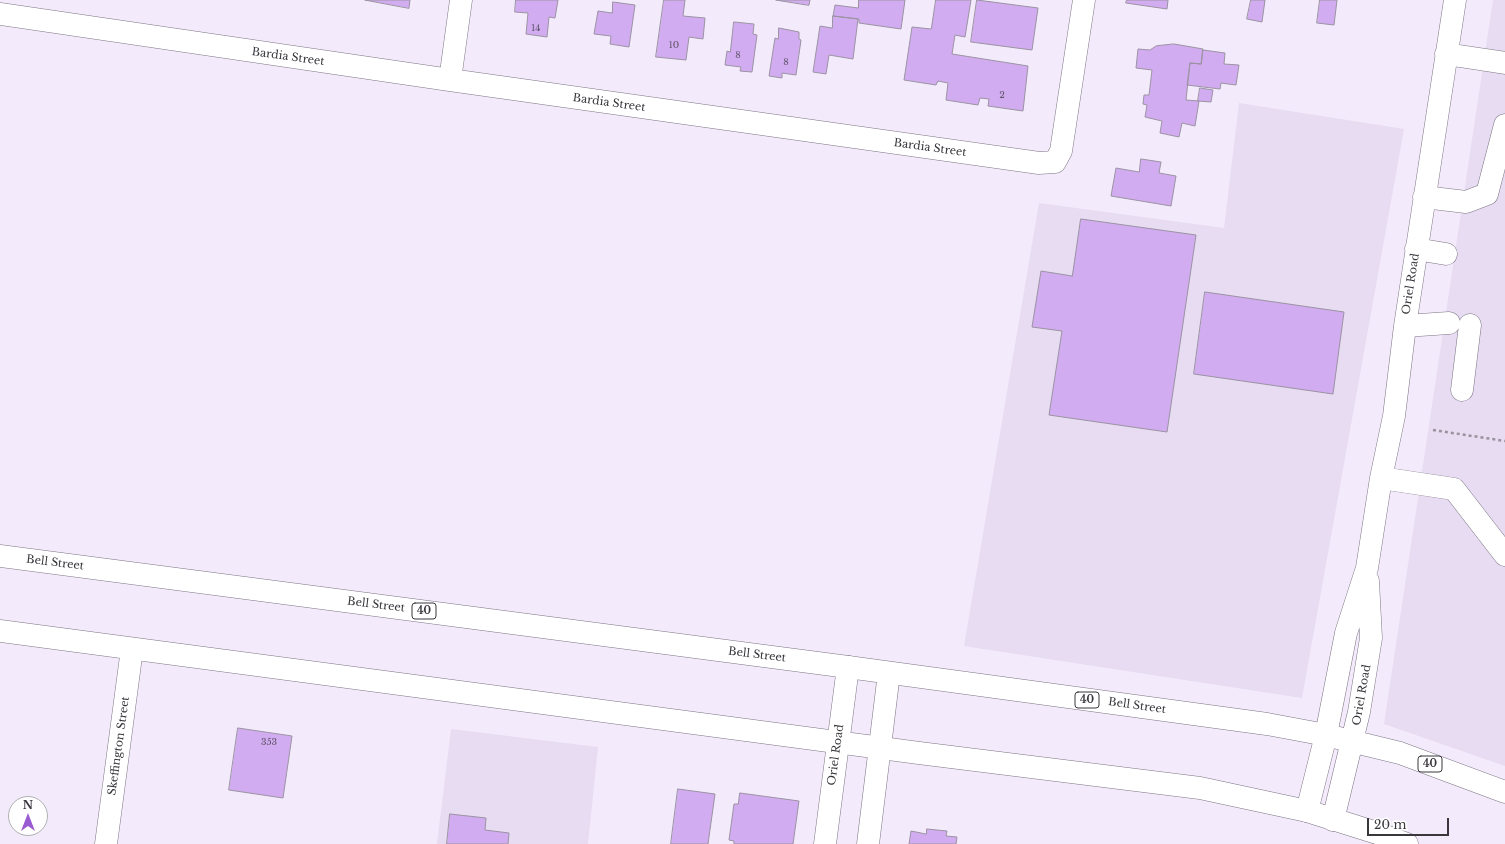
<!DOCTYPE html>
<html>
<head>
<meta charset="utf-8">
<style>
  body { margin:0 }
  #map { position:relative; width:1505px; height:844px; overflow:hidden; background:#f3eafb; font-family:"Libre Baskerville",serif }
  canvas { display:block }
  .north { position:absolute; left:8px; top:796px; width:40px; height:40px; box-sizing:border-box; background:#fff; border:1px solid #b0afb1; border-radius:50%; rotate:0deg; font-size:11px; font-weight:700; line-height:16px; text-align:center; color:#39363c }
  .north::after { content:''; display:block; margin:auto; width:14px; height:18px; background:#995bd1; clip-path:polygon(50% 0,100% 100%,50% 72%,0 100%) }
  .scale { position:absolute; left:1367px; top:818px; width:82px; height:18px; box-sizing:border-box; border:2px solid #39363c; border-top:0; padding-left:5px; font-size:12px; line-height:14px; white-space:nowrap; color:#39363c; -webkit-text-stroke:3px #fff; paint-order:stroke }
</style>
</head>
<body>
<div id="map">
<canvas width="1505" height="844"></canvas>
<div class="north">N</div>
<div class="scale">20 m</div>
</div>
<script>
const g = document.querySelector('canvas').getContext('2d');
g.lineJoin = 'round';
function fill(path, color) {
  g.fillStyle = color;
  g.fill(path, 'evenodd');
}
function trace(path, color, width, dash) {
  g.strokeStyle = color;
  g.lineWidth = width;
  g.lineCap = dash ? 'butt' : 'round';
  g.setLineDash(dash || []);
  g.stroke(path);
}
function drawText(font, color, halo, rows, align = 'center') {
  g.font = font + ' "Libre Baskerville",serif';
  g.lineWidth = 3;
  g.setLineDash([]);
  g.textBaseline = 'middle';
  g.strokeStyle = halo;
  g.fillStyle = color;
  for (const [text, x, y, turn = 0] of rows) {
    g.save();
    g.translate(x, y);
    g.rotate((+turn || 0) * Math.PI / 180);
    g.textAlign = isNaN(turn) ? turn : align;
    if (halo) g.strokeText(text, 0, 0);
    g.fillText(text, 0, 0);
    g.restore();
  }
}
const built = new Path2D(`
  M1493,0H1505V766L1384,724Z
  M1239,103L1404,129L1302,698L964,646L1039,203L1224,228Z
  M451,729L598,747L588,844H437Z`);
const building = new Path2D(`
  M365,0H410L409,8Z
  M516,0H558L555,18L549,17L547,37L526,34L528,13L515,12Z
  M664,0H685L683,16L705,18L703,39L689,37L686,60L656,57Z
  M776,0H810L809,5Z
  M859,0H905L901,29L859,23V19L833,16L835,5L858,8Z
  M936,0H971L965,37L955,35L952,54L1028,66L1023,111L988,106L989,99L980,98L978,105L946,100L948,83L938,81L936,85L904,80L912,27L931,29Z
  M977,0L1038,8L1032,50L971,42Z
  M1127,0H1168L1167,9L1126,3Z
  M1251,0H1265L1262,22L1247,19Z
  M1320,0H1337L1334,25L1317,23Z
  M613,2L635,5L629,47L610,44L611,36L594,34L598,11L612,13Z
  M833,16L858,19L853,59L829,55L826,74L813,72L820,26L832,28Z
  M734,22L754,24L753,34L757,35L752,72L740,71L741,67L725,65L727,51L730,52Z
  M779,28L799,32V39L801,40L796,75L782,73V78L769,76L775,38L778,39Z
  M1174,44L1203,49L1201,64L1190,63L1186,100L1199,101L1195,126L1182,123L1179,137L1160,133L1162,121L1145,117L1147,105L1143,104L1144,95H1149L1152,70L1136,68L1138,49L1150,50L1156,46Z
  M1203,50L1225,53L1224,64L1239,65L1236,85L1221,83L1220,89L1187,85L1190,63L1201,64Z
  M1200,88L1213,90L1211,102L1198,101Z
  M1141,159L1161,162L1159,173L1176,176L1171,206L1111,196L1116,168L1139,172Z
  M1081,219L1196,235L1167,432L1049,415L1062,331L1032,327L1041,271L1072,276Z
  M1205,292L1344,312L1333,394L1194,374Z
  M238,728L292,736L283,798L229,790Z
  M678,789L715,794L708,844H671Z
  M740,793L799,801L793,844H734V841L729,840L734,804H738Z
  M450,814L486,818L485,830L509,833L508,844H447Z
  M927,829L947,831L946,836L957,837L956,844H909L911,831L926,834Z`);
const path = new Path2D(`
  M1433,430L1505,441`);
const minor = new Path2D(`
  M0,14L450,80L1039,163L1055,162L1061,151L1084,0
  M1446,54L1505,63
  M450,80L461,0
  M1424,197L1466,202L1487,194L1505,125
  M1416,249L1446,254
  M1405,326L1449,323
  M1462,390L1470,325
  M1381,478L1454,489L1505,555
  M1307,811L1326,735L1346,633L1367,568L1381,478L1394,416L1405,326L1455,0
  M1333,820L1359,712L1371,638L1368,581
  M106,844L132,649`);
const major = new Path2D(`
  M825,844L848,667
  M868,844L889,673`);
const highway = new Path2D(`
  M0,556L848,667L1267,724L1326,735L1400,753L1505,792
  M0,631L919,753L1200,788L1307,811L1377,833L1407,844`);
const numberNames = [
  ["14",536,28],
  ["10",674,45],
  ["8",738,55],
  ["8",786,62],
  ["2",1002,95],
  ["353",269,742]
];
const shields = [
  [424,611,24],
  [1087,700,24],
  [1430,764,24]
];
const shieldNames = [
  ["40",424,611],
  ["40",1087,700],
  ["40",1430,764]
];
const streetNames = [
  ["Bardia Street",288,57,8],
  ["Bardia Street",609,103,8],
  ["Bardia Street",930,148,8],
  ["Oriel Road",1411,284,-81],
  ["Bell Street",55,563,7],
  ["Bell Street",376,605,7],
  ["Bell Street",757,655,7],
  ["Oriel Road",1362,695,-80],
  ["Bell Street",1137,706,8],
  ["Skeffington Street",119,746,-82],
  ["Oriel Road",836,755,-82]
];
fill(built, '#e7dcf2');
fill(building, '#d2acf1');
trace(building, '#9b93a2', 1);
trace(minor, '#7d7584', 23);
trace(major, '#7d7584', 23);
trace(highway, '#7d7584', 23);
trace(path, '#99939f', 2.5, [3, 3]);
trace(minor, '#fff', 22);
trace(major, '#fff', 22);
trace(highway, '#fff', 22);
drawText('9px', '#5f5469', null, numberNames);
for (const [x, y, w] of shields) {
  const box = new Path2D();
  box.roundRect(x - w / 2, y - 8, w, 16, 3);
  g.fillStyle = '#fff';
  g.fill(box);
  trace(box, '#39363c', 1);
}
drawText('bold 10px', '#39363c', null, shieldNames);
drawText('11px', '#39363c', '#fff', streetNames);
</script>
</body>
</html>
